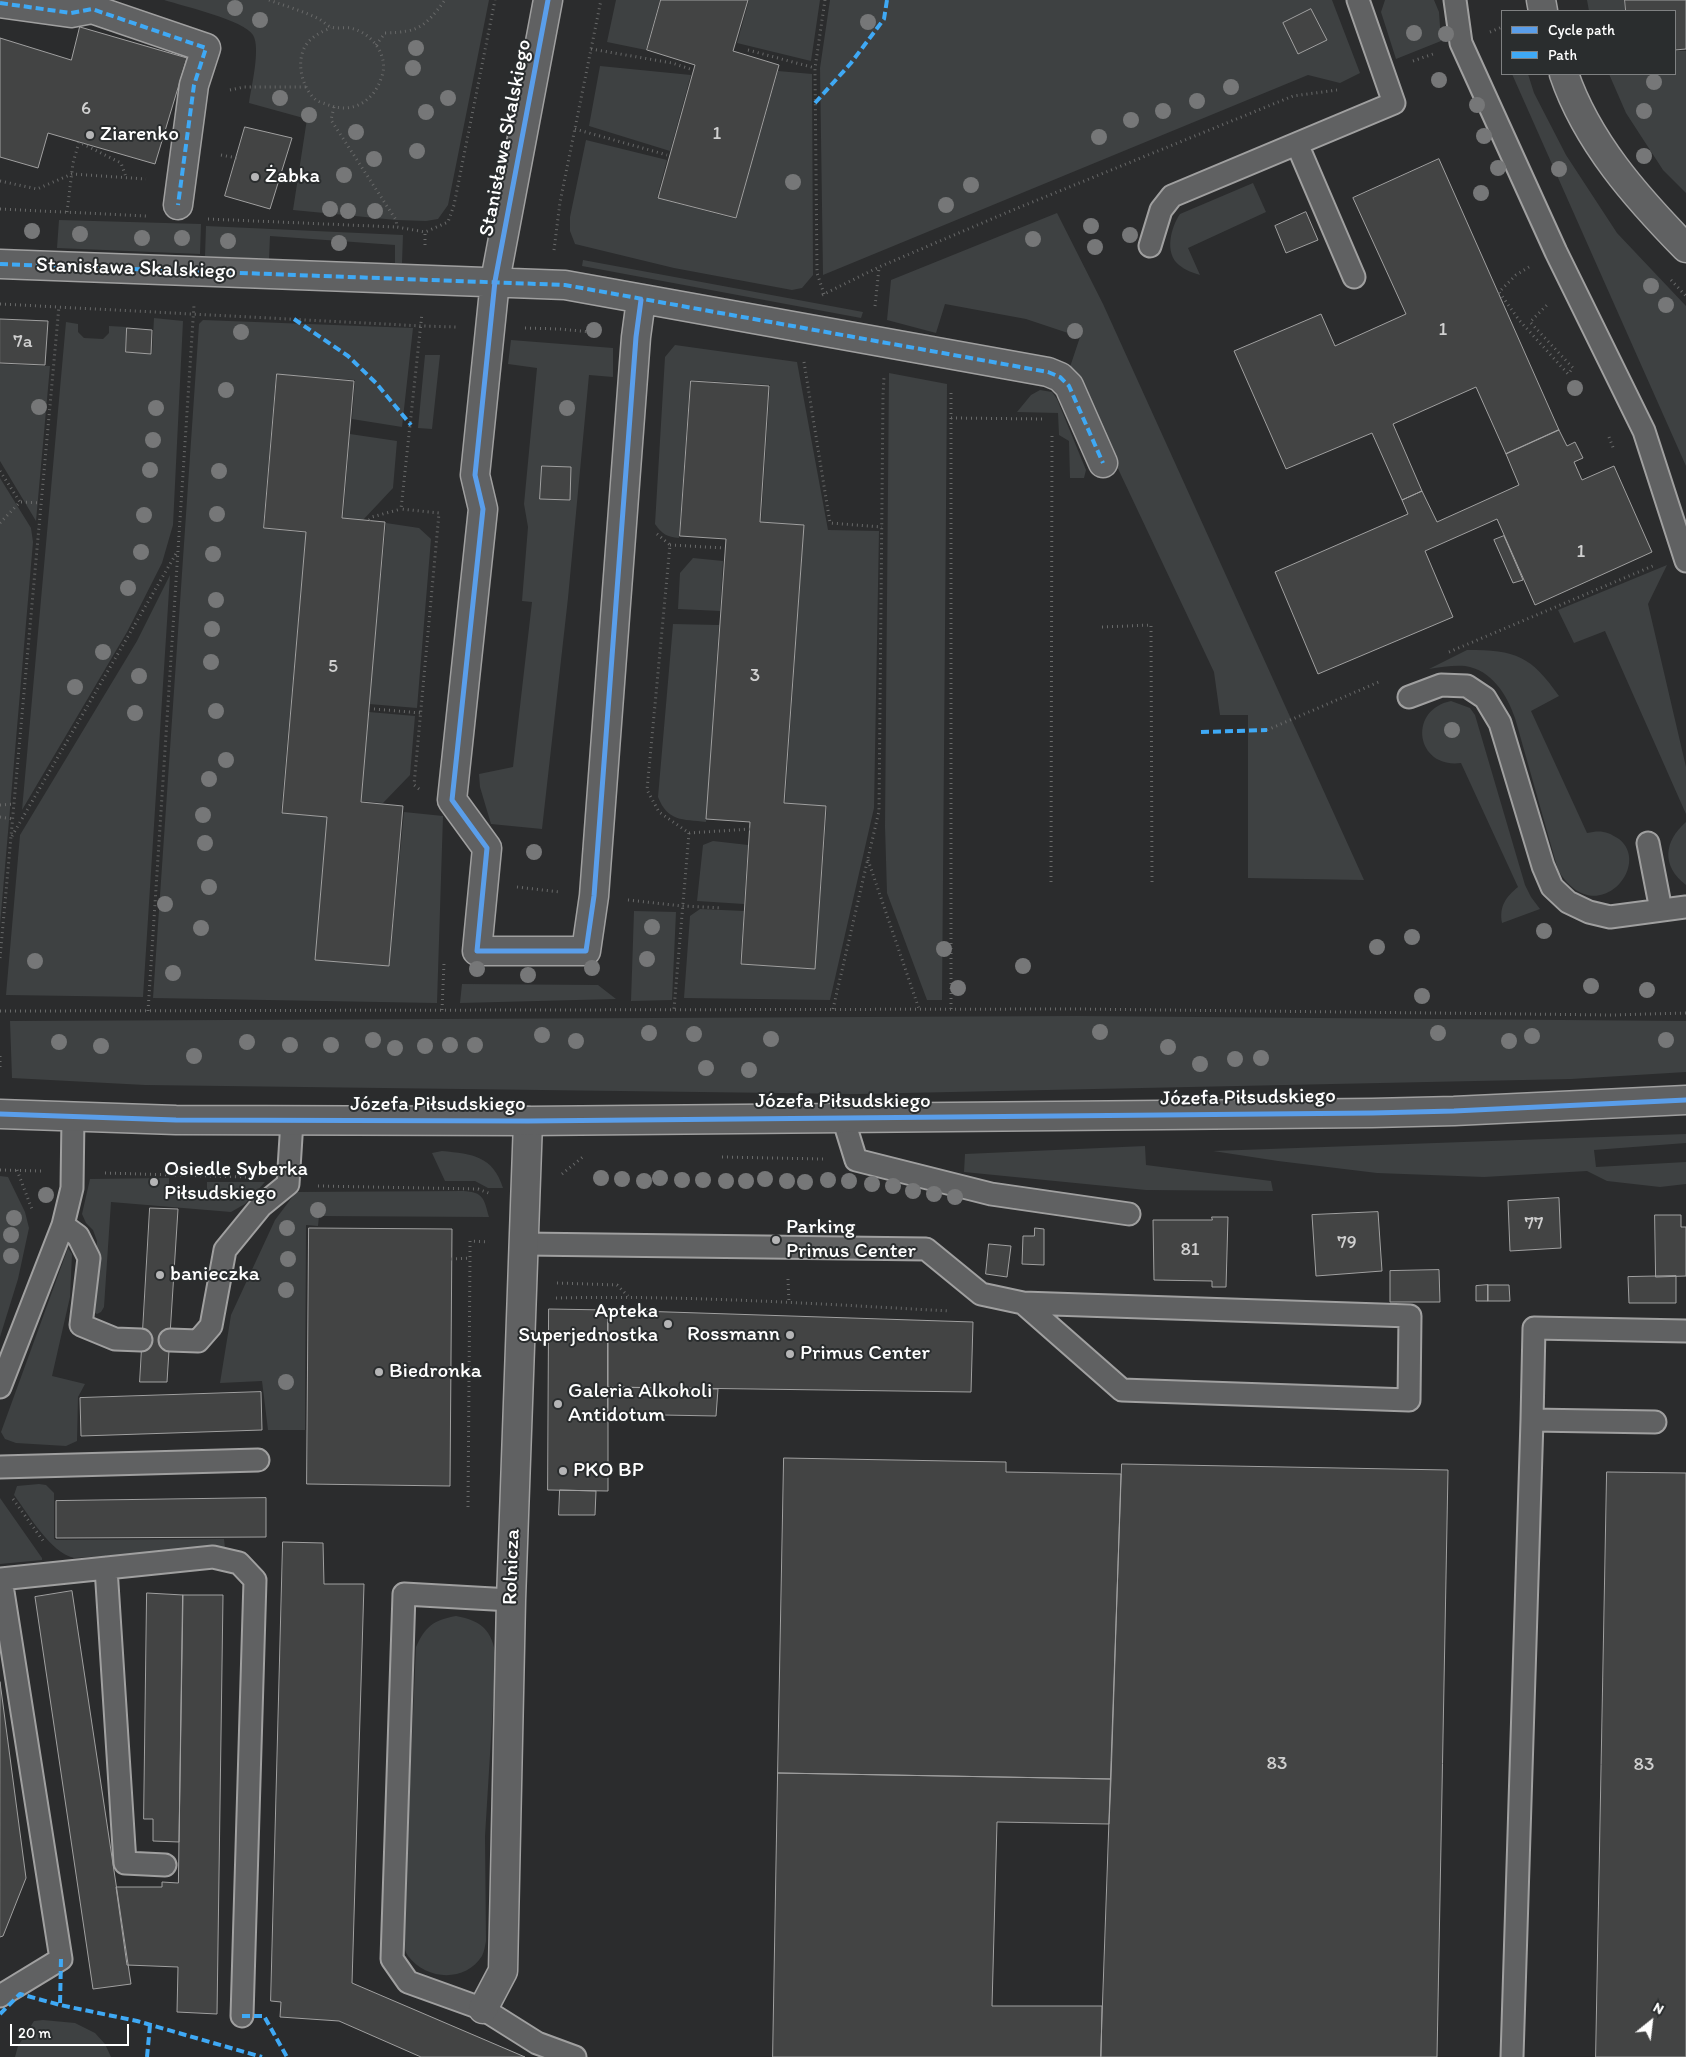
<!DOCTYPE html>
<html>
<head>
<meta charset="utf-8">
<style>
  body { margin:0 }
  #map { position:relative; width:1686px; height:2057px; overflow:hidden; background:#2b2c2d; font-family:Itim,sans-serif }
  canvas { display:block }
  .legend { position:absolute; left:1501px; top:10px; width:175px; height:65px; box-sizing:border-box; background:#2a2d2e; border:1px solid #7f8182; margin:0; padding:6px 9px; list-style:none; font-size:15px; color:#fff }
  .legend li { display:flex; align-items:center; gap:10px; height:25px }
  .legend b { width:25px; border:1px solid #7f8182 }
  .north { position:absolute; left:1626px; top:1997px; width:50px; height:50px; -webkit-text-stroke:4px #2a2d2e; paint-order:stroke; rotate:29deg; font-size:14px; font-weight:700; line-height:20px; text-align:center; color:#fff }
  .north::after { content:''; display:block; margin:auto; width:18px; height:22px; background:#fff; clip-path:polygon(50% 0,100% 100%,50% 72%,0 100%) }
  .scale { position:absolute; left:10px; top:2024px; width:119px; height:22px; box-sizing:border-box; border:2px solid #fff; border-top:0; padding-left:6px; font-size:15px; line-height:18px; white-space:nowrap; color:#fff; -webkit-text-stroke:4px #2a2d2e; paint-order:stroke }
</style>
</head>
<body>
<div id="map">
<canvas width="1686" height="2057"></canvas>
<ul class="legend">
<li><b style="height:6px;background:#5a9eea"></b>Cycle path</li>
<li><b style="height:6px;background:#3fa9f5"></b>Path</li>
</ul>
<div class="north">N</div>
<div class="scale">20 m</div>
</div>
<script>
const g = document.querySelector('canvas').getContext('2d');
g.lineJoin = 'round';
function fill(path, color) {
  g.fillStyle = color;
  g.fill(path, 'evenodd');
}
function trace(path, color, width, dash) {
  g.strokeStyle = color;
  g.lineWidth = width;
  g.lineCap = dash ? 'butt' : 'round';
  g.setLineDash(dash || []);
  g.stroke(path);
}
function drawText(font, color, halo, rows, align = 'center') {
  g.font = font + ' Itim,sans-serif';
  g.lineWidth = 4;
  g.setLineDash([]);
  g.textBaseline = 'middle';
  g.strokeStyle = halo;
  g.fillStyle = color;
  for (const [text, x, y, turn = 0] of rows) {
    g.save();
    g.translate(x, y);
    g.rotate((+turn || 0) * Math.PI / 180);
    g.textAlign = isNaN(turn) ? turn : align;
    if (halo) g.strokeText(text, 0, 0);
    g.fillText(text, 0, 0);
    g.restore();
  }
}
const green = new Path2D(`
  M164,0H489L448,205L438,219L426,221L396,220L293,210L307,119L249,103C251,88 261,48 253,35C244,20 183,6 164,0Z
  M616,0H660L646,50L607,42Z
  M749,0H820L811,61L737,43Z
  M830,0H1332L1360,73L1340,83L1308,75L823,275L820,68Z
  M1385,0H1434L1439,12L1441,41L1396,59L1381,12Z
  M1587,0H1624L1625,11H1589Z
  M1675,51H1686V193L1663,170L1626,113L1609,74H1675Z
  M600,66L691,75L670,151L589,126Z
  M778,71L812,74L813,275L802,288L792,290L674,268L575,244L570,231V217L586,140L667,160L657,198L736,219Z
  M1512,74H1528L1534,93L1566,155L1617,233L1686,306V466Z
  M1253,183L1266,212L1188,248L1200,275C1193,273 1185,270 1179,265C1164,253 1171,227 1180,214Z
  M1057,213L1103,304L1364,880L1248,878V715H1220L1214,672L1070,367L1080,337L1026,319L945,304L936,333L887,320L891,280Z
  M59,220L201,224L200,254L57,248Z
  M206,226L403,235L402,263H395V245L270,236L269,259L205,256Z
  M583,260L863,312L861,318L582,266Z
  M154,318L183,321L173,525L162,563L127,632L22,810L66,322L78,324V332L84,338L103,339L109,333V326L127,327L125,352L152,354Z
  M203,320L413,328L402,427L352,419L355,380L276,374L263,528L306,533L281,813L327,817L315,959L389,966L404,812L443,816L437,1003L153,998L199,324Z
  M511,340L613,348V377L589,375L568,598L542,829L491,824L480,787L479,774L513,767L532,602L522,601L528,527L524,504L537,368L508,364Z
  M675,345L797,362L828,530L879,531L874,808L830,1000L684,998L690,916L700,909L744,911L740,964L815,969L827,806L785,803L804,525L761,522L770,385L690,380L679,538C667,537 662,534 655,524L665,357Z
  M425,355H440L432,429L418,428Z
  M0,364L50,366L36,521L0,461Z
  M889,373L947,384L942,1000H927L887,893L885,826Z
  M1040,390L1052,392L1057,399L1086,470L1084,478H1070L1069,441L1059,435L1058,413L1017,412L1031,395Z
  M350,434L397,441L393,488L363,520L343,518Z
  M0,478L31,528L33,542L0,925Z
  M386,523L419,528L431,539L417,708L369,704Z
  M693,558L723,561L720,611L678,609L680,573Z
  M1667,565L1648,604L1686,767V814L1605,631L1574,643L1558,610Z
  M170,575L143,997L6,995L20,835L137,641Z
  M673,624L719,625L706,822C682,819 668,822 658,797Z
  M1467,650C1516,650 1531,656 1559,696L1531,711L1587,833C1600,830 1607,831 1619,839C1653,866 1595,932 1558,870L1515,718C1507,695 1492,670 1465,666C1454,665 1441,667 1429,669Z
  M1451,701L1470,708L1475,715L1525,885L1531,897L1540,909L1502,923C1499,906 1506,897 1518,887L1461,763C1416,769 1407,710 1451,701Z
  M369,712L415,716L410,775L383,803L361,801Z
  M1686,822V885C1661,866 1664,841 1686,822Z
  M713,841L748,845L744,904L697,901L703,845Z
  M634,911L676,912L672,1000L631,1001Z
  M462,984L598,985L616,999L460,1003Z
  M1077,1016L1686,1021V1072L1571,1079L857,1094L145,1085L12,1078L10,1021Z
  M1686,1134V1143L1594,1150L1596,1167L1686,1162V1184L1660,1187L1607,1181L1587,1171L1484,1177L1377,1173L1278,1161L1213,1151Z
  M1145,1146L1146,1165L1271,1181L1273,1191L1146,1190L964,1172L965,1154Z
  M442,1151C473,1154 493,1156 503,1188H488L475,1181H445L432,1153Z
  M0,1176L8,1177L25,1212L29,1228L18,1279L0,1337Z
  M169,1178V1189L207,1191V1182H265L245,1204L231,1212L111,1202L104,1307L101,1312L97,1314L93,1312L97,1241L93,1230L86,1223L82,1214L90,1179Z
  M463,1191C484,1192 484,1199 489,1217L319,1216L318,1226L306,1225L305,1430H268L262,1381L220,1383L231,1315L275,1220L296,1192Z
  M68,1248L72,1254L70,1297L52,1376L85,1384L78,1397L77,1441L66,1446L16,1443L5,1439L1,1432Z
  M39,1484L46,1485L54,1493V1539L57,1540L224,1539L225,1548L74,1558C50,1552 29,1515 14,1495L17,1486Z
  M0,1498L42,1558V1560L0,1564Z
  M456,1616C482,1621 492,1630 496,1657L485,1836L486,1941C485,1946 484,1952 482,1956C465,1983 426,1980 408,1956C405,1952 404,1946 403,1941L416,1647C425,1627 433,1620 456,1616Z
  M43,2020L75,2023L95,2033L105,2044L111,2057H15L18,2046L34,2021Z`);
const building = new Path2D(`
  M661,0H748L733,51L779,65L736,218L658,198L695,65L647,50Z
  M1625,0H1686V49L1675,50V11H1626Z
  M1311,9L1327,40L1298,54L1283,23Z
  M80,27L187,58L155,164L48,133L38,168L0,157V38L71,60Z
  M245,127L292,138L270,209L225,196Z
  M1439,159L1559,430L1506,454L1476,387L1393,424L1422,491L1402,500L1372,433L1286,469L1234,351L1321,314L1335,346L1406,314L1353,198Z
  M1306,212L1318,240L1286,253L1275,226Z
  M0,319L48,321L45,365L0,363Z
  M127,328L152,330L151,354L126,352Z
  M277,374L354,381L342,518L385,522L361,802L403,806L389,966L315,960L327,817L282,813L306,532L264,528Z
  M691,381L769,386L760,522L804,525L784,803L826,806L815,969L741,964L750,822L706,819L726,539L680,536Z
  M1559,430L1567,446L1575,442L1583,458L1574,462L1582,480L1614,466L1652,552L1535,605L1497,519L1425,551L1453,617L1318,674L1275,572L1408,514L1402,500L1422,491L1437,522L1519,485L1506,454Z
  M542,466L571,467L570,500L540,499Z
  M1504,536L1523,580L1513,583L1494,540Z
  M1559,1198L1561,1248L1510,1251L1508,1201Z
  M150,1208L178,1209L167,1382H140Z
  M1378,1212L1382,1271L1316,1276L1312,1215Z
  M1655,1215H1681V1227H1686V1276L1656,1277Z
  M1212,1217H1228L1226,1287H1212V1281L1154,1280L1153,1220H1212Z
  M309,1228L452,1229L450,1486L307,1484Z
  M1035,1228L1044,1229V1265L1022,1264L1023,1236H1034Z
  M989,1244L1011,1246L1007,1277L986,1274Z
  M1439,1270L1440,1302H1390V1271Z
  M1676,1276V1303H1629L1628,1277Z
  M1488,1285H1509L1510,1301H1488Z
  M1488,1285V1301H1476V1286Z
  M549,1309L608,1310V1491L548,1490Z
  M608,1310L973,1322L971,1392L608,1387Z
  M608,1387L718,1389L716,1416L608,1414Z
  M261,1392L262,1430L81,1436L80,1398Z
  M784,1458L1006,1462V1472L1121,1474L1111,1779L778,1773Z
  M1122,1464L1448,1470L1437,2057H1101Z
  M1607,1472L1686,1473V2057H1596Z
  M560,1490L596,1491L595,1515H559Z
  M266,1498V1537L56,1538V1501Z
  M283,1542L323,1543L324,1584H364L352,1983L525,2057H421L339,2021L280,2017L281,2002L271,2001Z
  M72,1591L131,1984L93,1989L35,1597Z
  M147,1593L183,1595L179,1842L153,1841V1819H144Z
  M183,1595H223L217,2014L177,2012L178,1967L127,1965L116,1887H162V1882L178,1883Z
  M0,1682L26,1878L3,1936L0,1937Z
  M778,1773L1111,1779L1109,1824L997,1822L992,2006H1102L1101,2057H773Z`);
const path = new Path2D(`
  M269,0C285,6 303,11 319,19C323,21 327,26 331,27C337,29 344,27 350,28C371,32 389,55 382,76C374,102 352,115 326,104C323,103 319,102 316,100C303,89 297,67 303,51C307,39 320,32 331,28
  M1490,32L1502,27
  M376,45L385,33C419,32 425,27 445,0
  M591,49L672,63L693,70
  M748,50L815,68
  M1413,61L1433,54
  M230,90L244,87H306
  M334,107L331,120L396,220L397,227L425,232L448,222L454,205L495,0
  M575,129L667,155
  M221,155L237,158
  M0,181L37,189L72,174L146,179
  M0,209L147,216
  M67,212L73,163L79,142L121,163L126,177
  M208,219L396,227
  M425,245V232
  M554,250L560,202L601,0
  M1529,267L1516,275L1499,292L1519,320L1568,374L1573,368L1530,322L1547,305
  M1671,280L1686,296
  M824,294L817,273L815,68L825,0
  M822,295L879,267L1008,212L1293,96L1337,90
  M0,304L422,326L456,327
  M875,306L879,268
  M525,328L559,329L601,333
  M804,362L830,523L882,527
  M951,418L1045,419
  M1609,437L1614,450
  M0,471L20,502
  M369,520L372,517L401,509
  M0,523L20,502L41,503
  M657,534L670,545L647,790L659,812L689,833L674,1009
  M670,545L725,548
  M1102,627L1151,625L1152,882
  M1449,652L1655,565
  M374,709L421,713
  M1267,730L1381,681
  M419,789L414,785L439,513L401,509L422,313
  M0,805L14,804
  M0,817L13,819
  M689,833L750,829
  M12,836L177,552
  M868,860L919,1009
  M1051,882L1052,436
  M517,887L560,892
  M628,900L682,906L722,908
  M0,958L59,306
  M833,1009L879,811L883,396L884,377
  M951,1009V390
  M442,1010L444,963
  M0,1011L1075,1009L1612,1015L1686,1013
  M148,1011L194,305
  M0,1056V1071
  M722,1157L823,1159
  M0,1170L41,1171
  M17,1170L33,1212
  M105,1173L246,1177
  M562,1174L584,1156
  M318,1186L478,1189L491,1194
  M451,1259L470,1258V1241L489,1242
  M788,1279L789,1303
  M557,1283L617,1285L628,1296
  M556,1298C687,1295 819,1304 950,1311
  M13,1499L44,1542
  M468,1507L470,1258`);
const lane = new Path2D(`
  M1455,0L1461,43L1556,252L1644,431L1686,561
  M1297,144L1354,277
  M1150,246L1161,210L1172,196L1394,103L1358,0
  M1409,697L1441,685L1467,686L1485,698L1500,723L1543,866L1552,887L1568,902L1589,912L1610,917L1686,907
  M1648,843L1661,910
  M843,1118L856,1160L991,1194L1129,1214
  M63,1225L78,1236L89,1258L81,1325L115,1339L141,1340
  M525,1244L926,1249L981,1294L1023,1303L1410,1316L1409,1400L1122,1390L1023,1303
  M170,1340L198,1341L211,1326L225,1250L261,1206L288,1184L292,1121
  M0,1387L63,1225L72,1188L73,1117
  M1532,1420L1534,1328L1686,1331
  M0,1467L258,1460
  M106,1568L125,1863L165,1865
  M0,1579L213,1557L239,1563L255,1580L242,2016
  M511,1600L404,1594L392,1959L408,1982L483,2009L537,2043L575,2057
  M0,1996L61,1959L1,1579
  M1512,2057L1532,1420L1655,1422`);
const street = new Path2D(`
  M548,0L495,281L475,475L483,509L452,800L487,848L477,951H586L594,896L636,337L641,300
  M1541,0L1543,11
  M0,3L71,13L92,9L206,48L194,85L178,205
  M1564,74C1587,142 1637,198 1686,248
  M0,264L565,285L1048,372L1060,377L1069,386L1103,463
  M483,2009L503,1971L511,1600L528,1121`);
const secondary = new Path2D(`
  M0,1114L176,1120L528,1121L1372,1113L1454,1111L1686,1100`);
const quiet = new Path2D(`
  M0,3L71,13L92,9L206,48L194,85L178,205
  M815,103L851,63L884,19L887,0
  M0,264L565,285L1048,372L1060,377L1069,386L1103,463
  M294,319L348,356L376,383L411,425
  M1201,732L1267,730
  M61,1959L60,2005L137,2021L262,2057
  M0,2014L20,1994L60,2005
  M242,2016H264L287,2057
  M147,2057L150,2025`);
const cycleway = new Path2D(`
  M548,0L495,281L475,475L483,509L452,800L487,848L477,951H586L594,896L636,337L641,300
  M0,1114L176,1120L528,1121L1372,1113L1454,1111L1686,1100`);
const trees = [
  [235,8],
  [260,20],
  [868,22],
  [1414,33],
  [1446,34],
  [416,48],
  [413,68],
  [1439,80],
  [1654,82],
  [1231,87],
  [280,98],
  [448,98],
  [1197,101],
  [1477,105],
  [1163,111],
  [1644,111],
  [426,112],
  [309,115],
  [1131,120],
  [356,132],
  [1484,136],
  [1099,137],
  [417,151],
  [1644,156],
  [374,159],
  [1498,168],
  [1559,169],
  [344,175],
  [793,182],
  [971,185],
  [1481,193],
  [946,205],
  [330,209],
  [348,211],
  [375,211],
  [1091,226],
  [32,231],
  [80,234],
  [1130,235],
  [142,238],
  [182,238],
  [1033,239],
  [228,241],
  [339,243],
  [1095,247],
  [1651,286],
  [1666,305],
  [594,330],
  [1075,331],
  [241,332],
  [1575,388],
  [226,390],
  [39,407],
  [156,408],
  [567,408],
  [153,440],
  [150,470],
  [219,471],
  [217,514],
  [144,515],
  [141,552],
  [213,554],
  [128,588],
  [216,600],
  [212,629],
  [103,652],
  [211,662],
  [139,676],
  [75,687],
  [216,711],
  [135,713],
  [1452,730],
  [226,760],
  [209,779],
  [203,815],
  [205,843],
  [534,852],
  [209,887],
  [165,904],
  [652,927],
  [201,928],
  [1544,931],
  [1412,937],
  [1377,947],
  [944,949],
  [647,959],
  [35,961],
  [1023,966],
  [592,968],
  [477,969],
  [173,973],
  [528,975],
  [1591,986],
  [958,988],
  [1647,990],
  [1422,996],
  [1100,1032],
  [649,1033],
  [1438,1033],
  [694,1034],
  [542,1035],
  [1532,1036],
  [771,1039],
  [373,1040],
  [1666,1040],
  [576,1041],
  [1509,1041],
  [59,1042],
  [247,1042],
  [290,1045],
  [331,1045],
  [450,1045],
  [475,1045],
  [101,1046],
  [425,1046],
  [1168,1047],
  [395,1048],
  [194,1056],
  [1261,1058],
  [1235,1059],
  [1200,1064],
  [706,1068],
  [749,1070],
  [601,1178],
  [660,1178],
  [622,1179],
  [765,1179],
  [682,1180],
  [703,1180],
  [828,1180],
  [644,1181],
  [726,1181],
  [746,1181],
  [787,1181],
  [849,1181],
  [805,1182],
  [872,1184],
  [893,1186],
  [913,1191],
  [934,1194],
  [46,1195],
  [955,1197],
  [318,1210],
  [14,1218],
  [287,1228],
  [11,1235],
  [11,1256],
  [288,1259],
  [286,1290],
  [286,1382]
];
const markers = [
  [90,135,5,"#b5b5b6"],
  [255,177,5,"#b5b5b6"],
  [154,1182,5,"#b5b5b6"],
  [776,1240,5,"#b5b5b6"],
  [160,1275,5,"#b5b5b6"],
  [668,1324,5,"#b5b5b6"],
  [790,1335,5,"#b5b5b6"],
  [790,1354,5,"#b5b5b6"],
  [379,1372,5,"#b5b5b6"],
  [558,1404,5,"#b5b5b6"],
  [563,1471,5,"#b5b5b6"]
];
const numberNames = [
  ["6",86,109],
  ["1",717,134],
  ["1",1443,330],
  ["7a",23,342],
  ["1",1581,552],
  ["5",333,667],
  ["3",755,676],
  ["77",1534,1224],
  ["79",1347,1243],
  ["81",1190,1250],
  ["83",1277,1764],
  ["83",1644,1765]
];
const poiNames = [
  ["Ziarenko",100,135],
  ["Żabka",265,177],
  ["Osiedle Syberka",164,1170],
  ["Piłsudskiego",164,1194],
  ["Parking",786,1228],
  ["Primus Center",786,1252],
  ["banieczka",170,1275],
  ["Apteka",658,1312,"right"],
  ["Superjednostka",658,1336,"right"],
  ["Rossmann",780,1335,"right"],
  ["Primus Center",800,1354],
  ["Biedronka",389,1372],
  ["Galeria Alkoholi",568,1392],
  ["Antidotum",568,1416],
  ["PKO BP",573,1471]
];
const streetNames = [
  ["Stanisława Skalskiego",506,138,-79],
  ["Stanisława Skalskiego",136,269,2],
  ["Józefa Piłsudskiego",1248,1098,-1],
  ["Józefa Piłsudskiego",843,1102],
  ["Józefa Piłsudskiego",438,1105],
  ["Rolnicza",512,1567,-88]
];
fill(green, '#3e4142');
fill(building, '#434444');
trace(building, '#a0a0a0', 1);
trace(lane, '#a0a0a0', 25);
trace(street, '#a0a0a0', 31);
trace(secondary, '#a0a0a0', 31);
trace(path, '#686969', 3, [1, 4]);
trace(lane, '#606162', 21);
trace(street, '#606162', 28);
trace(secondary, '#606162', 28);
trace(quiet, '#3fa9f5', 4, [8, 4]);
trace(cycleway, '#5a9eea', 5);
g.fillStyle = '#767778';
for (const [x, y] of trees) {
  g.beginPath();
  g.arc(x, y, 8, 0, 2 * Math.PI);
  g.fill();
}
for (const [x, y, r, color] of markers) {
  const dot = new Path2D();
  dot.arc(x, y, r, 0, 2 * Math.PI);
  g.fillStyle = color;
  g.fill(dot);
  trace(dot, '#2a2d2e', 2);
}
drawText('19px', '#d0d0d0', null, numberNames);
drawText('21px', '#fff', '#2a2d2e', poiNames, 'left');
drawText('21px', '#fff', '#2a2d2e', streetNames);
</script>
</body>
</html>
